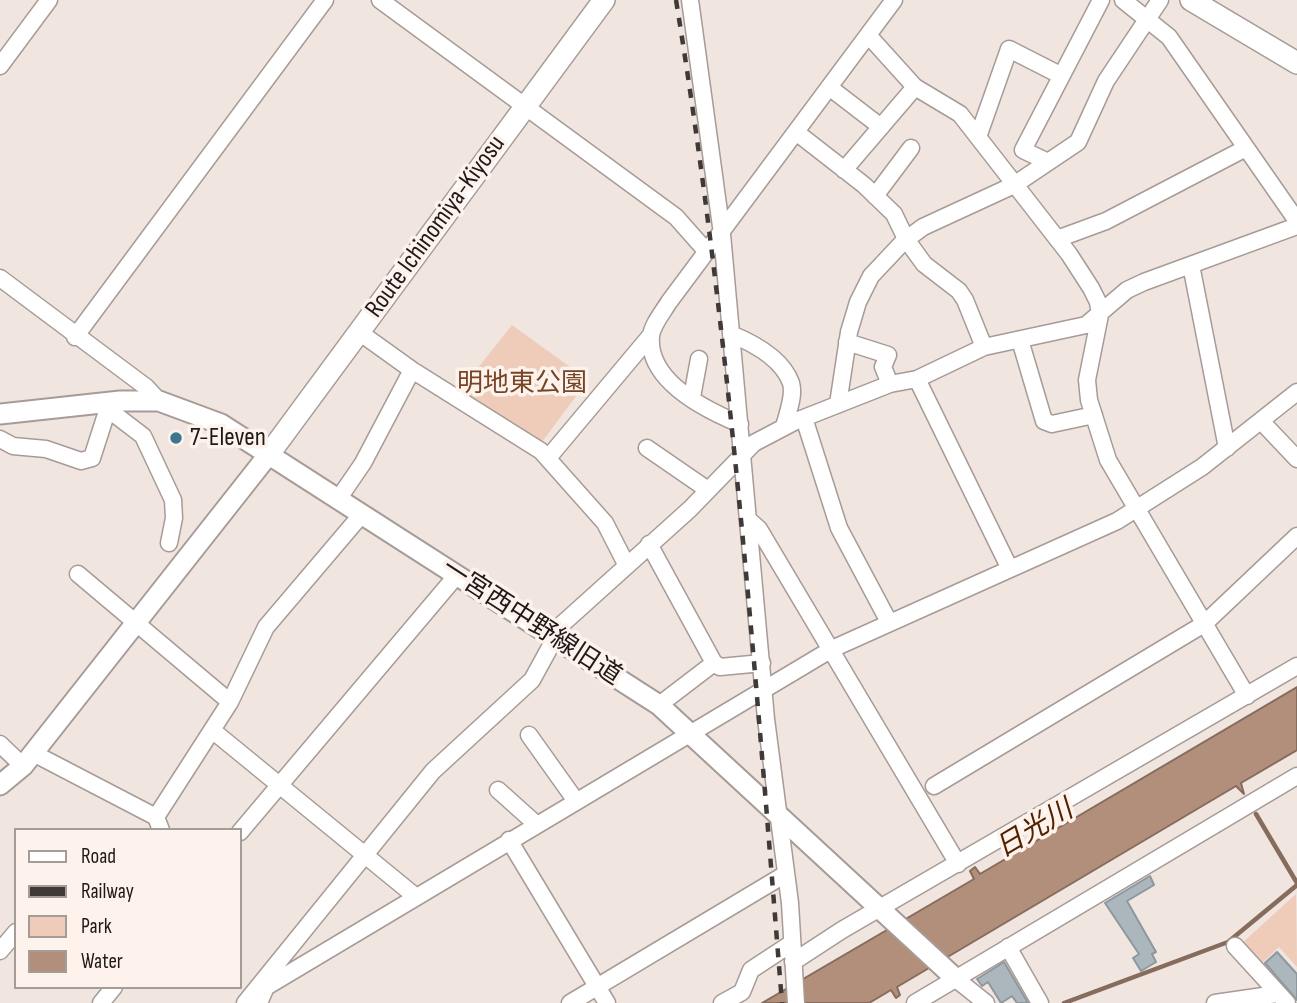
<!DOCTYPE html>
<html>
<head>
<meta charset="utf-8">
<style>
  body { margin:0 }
  #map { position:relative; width:1297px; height:1003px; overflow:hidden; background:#f0e5df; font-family:"Sofia Sans Condensed",sans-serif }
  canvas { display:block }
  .legend { position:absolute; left:14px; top:828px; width:228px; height:161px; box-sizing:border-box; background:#fef2ec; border:2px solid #a49c97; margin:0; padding:9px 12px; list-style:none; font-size:21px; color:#1e1a18 }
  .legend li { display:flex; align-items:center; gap:14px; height:35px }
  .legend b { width:35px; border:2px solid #a49c97 }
</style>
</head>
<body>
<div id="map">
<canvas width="1297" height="1003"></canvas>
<ul class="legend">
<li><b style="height:9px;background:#fff"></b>Road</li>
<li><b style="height:9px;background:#3f3a38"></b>Railway</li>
<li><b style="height:19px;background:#efccb9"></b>Park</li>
<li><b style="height:19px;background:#b28f7b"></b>Water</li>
</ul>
</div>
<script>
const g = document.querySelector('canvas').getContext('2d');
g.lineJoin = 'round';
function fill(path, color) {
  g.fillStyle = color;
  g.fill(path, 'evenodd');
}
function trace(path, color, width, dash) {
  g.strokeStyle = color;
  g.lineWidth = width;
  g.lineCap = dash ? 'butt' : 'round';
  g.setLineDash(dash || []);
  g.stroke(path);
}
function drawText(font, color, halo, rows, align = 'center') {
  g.font = font + ' "Sofia Sans Condensed","Noto Sans JP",sans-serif';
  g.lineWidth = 7;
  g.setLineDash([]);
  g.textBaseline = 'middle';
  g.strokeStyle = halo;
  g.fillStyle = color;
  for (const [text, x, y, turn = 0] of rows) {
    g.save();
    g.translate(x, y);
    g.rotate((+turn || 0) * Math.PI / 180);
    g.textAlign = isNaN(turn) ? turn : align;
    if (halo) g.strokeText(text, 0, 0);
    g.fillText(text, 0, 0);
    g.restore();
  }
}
const green = new Path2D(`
  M512,325L588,380L539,446L457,394Z
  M1296,894L1297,967L1279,947L1260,965L1241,944Z`);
const water = new Path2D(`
  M1297,687V750L1241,783L1244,794L1236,786L897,987L900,995L896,998L891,990L869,1003H762L974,879L970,871L975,867L980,874Z`);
const stream = new Path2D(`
  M1256,814L1297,883
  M1064,1003L1228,942L1297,885`);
const building = new Path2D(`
  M1150,876L1154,885L1127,901L1156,952L1152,954L1156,962L1141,971L1133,958L1139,954L1105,903Z
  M1277,952L1297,974V1000L1265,963Z
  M1004,962L1028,1003H1017L1012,996L1001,1003L988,982L982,986L977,979Z`);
const minor = new Path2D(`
  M380,0L676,217L707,252
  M690,0L722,234L766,719L790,903L796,1003
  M1123,0L1169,37L1297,221
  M868,35L915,87L960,114L1069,254L1091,288L1098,302L1100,315L1087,380L1089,400L1108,460L1247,696
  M0,66L49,0
  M829,87L881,127
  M796,132L864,185L894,214L906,239L924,264L959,291L965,300L984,347
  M978,137L1009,49L1060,75
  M1048,162L1023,150L1101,0
  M844,170L915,87
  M875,196L911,148
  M1057,239L1106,221L1246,148
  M1191,265L1227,448
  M0,278L146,387L159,401
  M359,332L412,370L541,451L605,523L626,564
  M731,334C753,343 782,358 791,383C795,396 787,414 784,427
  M75,337L325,0
  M1020,340L1044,421L1052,424L1094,415
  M847,342L888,355L883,367L890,384
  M917,379L1009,567
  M692,397L699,359
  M838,404L849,332L858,302L871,276L904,241L923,227L1014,185L1078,142L1106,81L1160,0
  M804,418L839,528L889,622
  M1261,421L1297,459
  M740,424C706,410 647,381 651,336C652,325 663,312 669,302L894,0
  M0,439L13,446L46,449L81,461L92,458L110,402L113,413L143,436L173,500L174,518L169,543
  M647,448L708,490
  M548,458L651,335
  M339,498L363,463L412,370
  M750,521L759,529L958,864
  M649,544L714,663
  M78,574L230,702
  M550,635L690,509L754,443L796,421L890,384L917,379L984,347L1086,325L1127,290L1144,282L1297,226
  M659,705L714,663L720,667L762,663
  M212,730L415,896
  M529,735L576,801
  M0,744L23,766
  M33,753L156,817L161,830
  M934,786L1204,624L1297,536
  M498,790L536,824
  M156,817L230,702L266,627L362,514
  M240,832L457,575
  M509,840L607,1003
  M1235,946L1287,1003
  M1008,947L1040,1003
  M0,951L16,932
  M793,962L842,930L1297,666
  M956,979L986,1003
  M101,1003L114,987
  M245,1003L433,771L532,680L555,638
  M259,1003L266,987L832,649L1117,521L1202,467L1297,392
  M570,1003L784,875
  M722,1003L742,992L751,970L792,943
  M915,1003L1297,776
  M1215,1003L1277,994`);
const tertiary = new Path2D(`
  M0,414L120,401H159L221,424L659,705L956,979
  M0,785L23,766L269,454`);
const secondary = new Path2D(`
  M1191,0L1297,63
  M269,454L604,0`);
const rail = new Path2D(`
  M676,0C730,332 755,668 782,1003`);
const markers = [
  [176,438,7,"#3c778f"]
];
const streetNames = [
  ["Route Ichinomiya-Kiyosu",436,227,-54],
  ["一宮西中野線旧道",531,623,33]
];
const parkNames = [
  ["明地東公園",522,384]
];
const poiNames = [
  ["7-Eleven",190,438]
];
const waterNames = [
  ["日光川",1035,830,-31]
];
fill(green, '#efccb9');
fill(water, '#b28f7b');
trace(water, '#866c5d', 2);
trace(stream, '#866c5d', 4.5);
fill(building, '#acb7bd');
trace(building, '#8d989e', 2);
trace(minor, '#a69b96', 19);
trace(tertiary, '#a69b96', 23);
trace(secondary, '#a69b96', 24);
trace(minor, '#fff', 16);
trace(tertiary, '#fff', 19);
trace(secondary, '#fff', 21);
trace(rail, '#3f3a38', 4.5, [9, 9]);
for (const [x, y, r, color] of markers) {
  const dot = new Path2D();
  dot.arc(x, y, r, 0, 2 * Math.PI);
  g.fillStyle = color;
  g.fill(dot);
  trace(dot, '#fef2ec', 2.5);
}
drawText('26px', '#1e1a18', '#fef2ec', streetNames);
drawText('26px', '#764426', '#fef2ec', parkNames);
drawText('26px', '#1e1a18', '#fef2ec', poiNames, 'left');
drawText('italic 28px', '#512201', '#fef2ec', waterNames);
</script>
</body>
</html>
